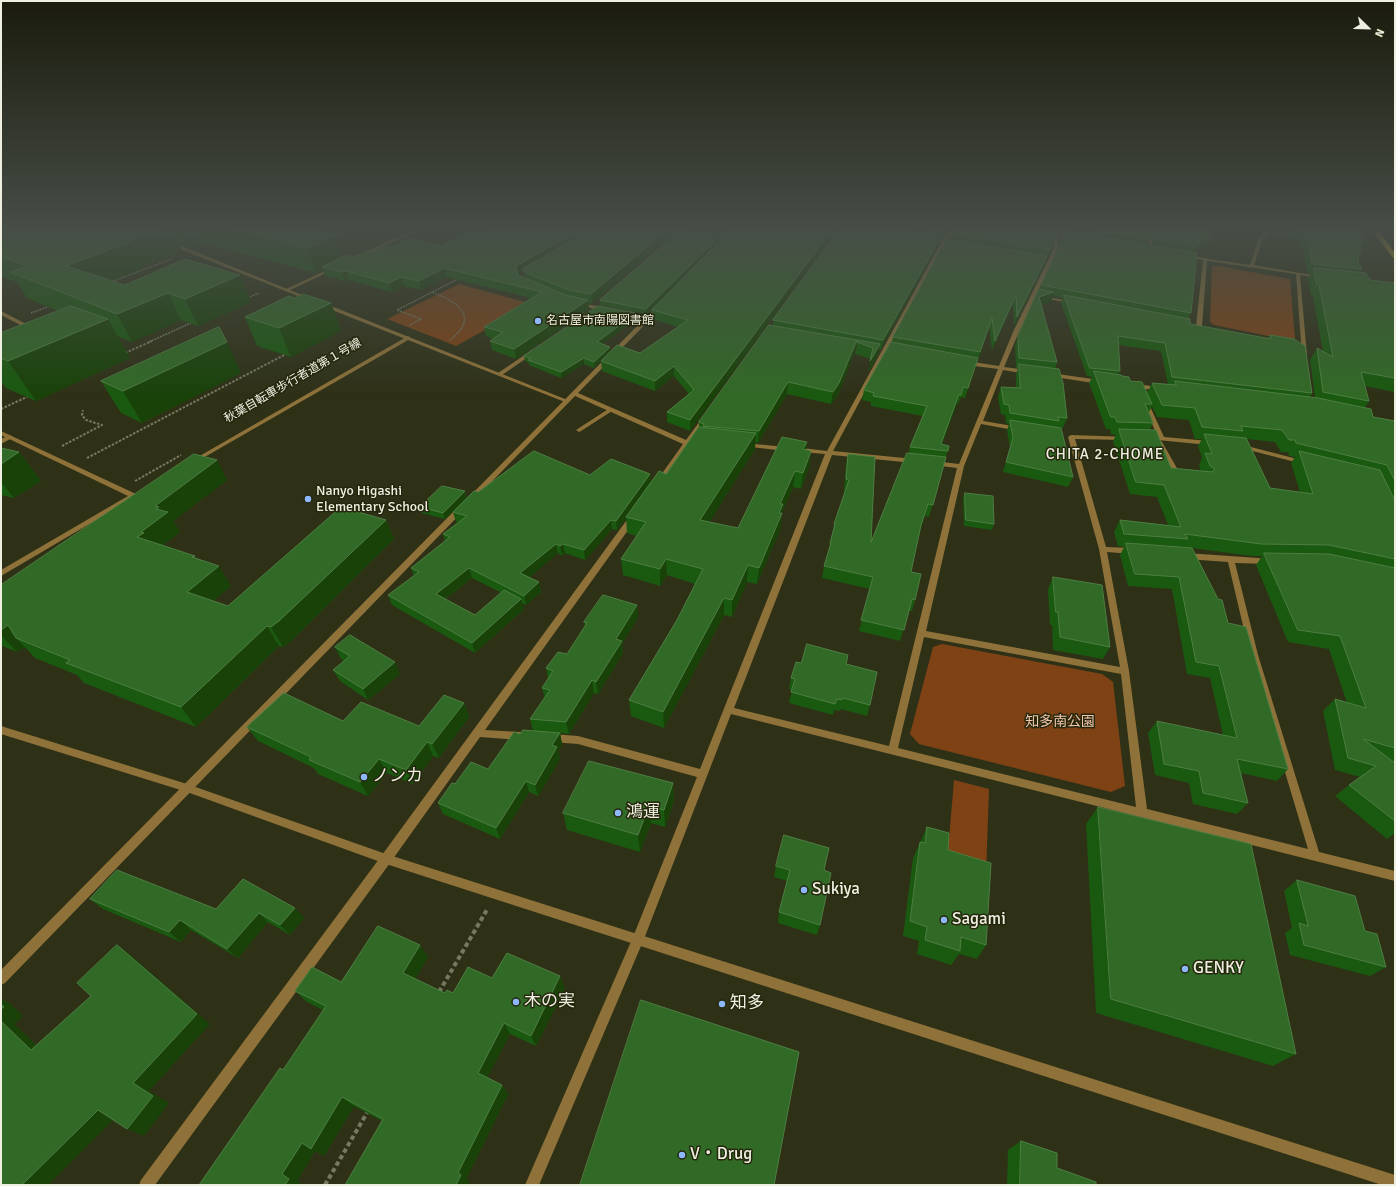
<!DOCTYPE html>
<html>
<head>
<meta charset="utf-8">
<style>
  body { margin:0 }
  #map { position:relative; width:1396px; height:1186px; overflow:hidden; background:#2f3117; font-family:Signika,sans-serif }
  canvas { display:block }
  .frame { position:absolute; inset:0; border:2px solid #eeefe0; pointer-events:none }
  .north { position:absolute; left:1348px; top:8px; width:40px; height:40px; -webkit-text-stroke:3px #25270d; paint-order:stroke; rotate:113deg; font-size:11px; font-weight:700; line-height:16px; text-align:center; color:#eeefe0 }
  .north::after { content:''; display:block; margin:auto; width:14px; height:18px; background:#eeefe0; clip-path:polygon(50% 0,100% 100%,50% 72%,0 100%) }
</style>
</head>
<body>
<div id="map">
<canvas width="1396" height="1186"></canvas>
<div class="frame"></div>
<div class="north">N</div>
</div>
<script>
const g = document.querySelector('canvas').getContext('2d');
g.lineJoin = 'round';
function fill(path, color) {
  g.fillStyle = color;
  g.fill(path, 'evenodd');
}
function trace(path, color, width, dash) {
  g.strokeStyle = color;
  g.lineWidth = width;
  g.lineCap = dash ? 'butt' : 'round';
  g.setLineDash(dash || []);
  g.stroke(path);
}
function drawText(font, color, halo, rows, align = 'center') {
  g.font = font + ' Signika,"Noto Sans JP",sans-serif';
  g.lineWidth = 3;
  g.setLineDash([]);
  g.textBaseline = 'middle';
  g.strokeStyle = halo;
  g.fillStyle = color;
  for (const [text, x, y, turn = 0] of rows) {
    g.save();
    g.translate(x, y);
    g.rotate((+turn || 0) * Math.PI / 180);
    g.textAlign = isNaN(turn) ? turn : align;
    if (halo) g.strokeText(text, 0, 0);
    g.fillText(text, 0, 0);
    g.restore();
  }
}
const green = new Path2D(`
  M1212,266H1219L1290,279L1295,339L1288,340L1214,325L1210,322Z
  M459,284L532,304L456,346L387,319Z
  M942,644L1102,674L1113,682L1125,786L1111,792L919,744L910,734L933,647Z
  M954,780L989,789L986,874L947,863Z`);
const pathFar2 = new Path2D(`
  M111,282L172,259
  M432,292C458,302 480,317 450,340
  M247,298L259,293
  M31,313L50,306
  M410,325L421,319L397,310L458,279
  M149,342L193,322`);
const pathFar1 = new Path2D(`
  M125,353L152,341
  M1,409L29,396
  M62,446L102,425L86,420L82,415L83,410
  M87,458L286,354
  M135,481L181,455`);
const path = new Path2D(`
  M439,992L488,908
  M325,1185L368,1111`);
const service = new Path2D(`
  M413,230H419L363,256L359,255Z
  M331,268L335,269L288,291L284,290Z
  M532,350L534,351V353L502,375H498V373Z
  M610,408L612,409V411L581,431L579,432L576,430Z
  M10,435L13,437L12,438L1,444V439Z
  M1159,440L1162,442L1182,477L1181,478H1177L1176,477L1156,442Z`);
const minor = new Path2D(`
  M668,230H676L691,234L689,235Z
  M948,230H952L833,451L914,459L917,461L914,463L832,455L734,708L889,746L957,468L933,465L930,463L933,461L959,464L998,369L967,365L964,363L967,361L999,366L1013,332L1054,248V235L1056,230H1060L1058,235V248L1019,332L1004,367L1027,370L1030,372L1027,374L1003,370L983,421L1019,427L1022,429L1019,431L981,424L964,466L926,631L1120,667L1099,549L1068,437L1071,435L1128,437L1129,438L1126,440L1075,439L1106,547L1132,548L1136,551L1132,554L1107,552L1129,671L1147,809L1308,849L1250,655L1228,562L1186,559L1182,556L1186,553L1273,559L1274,561L1270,564L1235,563L1258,655L1319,852L1395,871V881L731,714L644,939L539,1185H525L633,937L697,777L578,744L552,742L549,741L547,738L549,735L552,734L578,736L700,769L825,454L802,452L799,450L802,448L827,451ZM924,637L1121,674L1136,807L898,748Z
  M1151,230H1155L1151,250L1149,251L1147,250Z
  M1268,230H1273L1263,238L1254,265L1323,277L1321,278L1300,275L1307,356L1302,355L1296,274L1207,261L1202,326L1199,328L1196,326L1203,260L1184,257V255L1250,265L1259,237Z
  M1040,296L1071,301L1073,302L1071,303L1042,298H1040Z
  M577,303L604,307L607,309L604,311L579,305L577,304Z
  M658,305L663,306L578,393L686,440L703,417H707L708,418L661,483L659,484L656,482L683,444L575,396L473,501H469L467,499L469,497L644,319L624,315V313L647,316Z
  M1,311L34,328L35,329L30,330L1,315Z
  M408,336L411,338L410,339L196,462H192L191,461Z
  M1050,373L1100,380L1103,382L1100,384L1048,376L1047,375Z
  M1134,384L1160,387L1163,389L1160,391L1132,387V385Z
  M1145,400L1148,402L1164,437L1209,441L1212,443L1209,445L1147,439L1146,438L1149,436L1158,437L1142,402Z
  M1,431L136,494L137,496L1,576V570L128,496L1,435Z
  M744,443L786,447L789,449L786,451L742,446L741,445Z
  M1243,445L1305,461L1306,462L1303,464L1241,448L1240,447Z
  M458,507H464L465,509L5,983L1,985V970Z
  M629,517H635L636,519L485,730L520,732L523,733L525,736L523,739L520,740L480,737L390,863L155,1185H139L141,1180L382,855Z`);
const tertiary = new Path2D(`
  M170,243H174L312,299L308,300L170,245Z
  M322,304H326L570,401L569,402H565L322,306Z
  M1,726L187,784L386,854L1395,1175V1185H1382L386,864L187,792L1,734Z`);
const primary = new Path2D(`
  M1372,230H1378L1395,253V259L1393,258Z
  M1389,230H1395V236Z`);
const wall = new Path2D(`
  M1,230H349L334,237L341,258L354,257L391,247L441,246L477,234L489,232L674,233L592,303H589V309L516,359L492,350L490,341L493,339L486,336L484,327L531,298L446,277L421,290L404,286L392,292L349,280L345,281L325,276L323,270L316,273L204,243L189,248L179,244L182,251L142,266L143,268L111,281L125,285L251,302L198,326L181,320L132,342L117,336L130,358L36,401L6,388L1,381V333L58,311L27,298L17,282L1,277ZM524,271L525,278L518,275V274Z
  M691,230H731L724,237Z
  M731,230L690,431L667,422V412L689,394L674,376L655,391L602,371L601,361L640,353L678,327L653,319L652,310Z
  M839,230H946L940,240H939L938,246L881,349H879L878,355L868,372L871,359L855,354L857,345H856L855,351L838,395L831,404L787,394L758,443L755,442V449L709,522L738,528L807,442L806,450L811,451L809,467L801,489L793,487L782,512L780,530L757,584L747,582L732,617L724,615L664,728L631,716L629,700L677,620L695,584L667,575L660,586L623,575L621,559L637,536L627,533L626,518L617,530L612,529L585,560L565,553L562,556L558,553L529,577L539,582L541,592L526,605L522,603L524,609L475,653L392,605L388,595L414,576L411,568L445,541L443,534L459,522H456L453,512L478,492L590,475L650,474V483L666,474L699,428V422L773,325V320ZM472,578L502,593L475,615L445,599Z
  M1061,230H1151L1149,239L1147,245L1153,246L1156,230H1210L1211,238L1207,247L1198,245L1195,252L1191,313L1188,319L1190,324L1268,339L1270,335L1312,393L1310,397H1315L1310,360L1317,348L1323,352L1313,296L1311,295L1308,278L1311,273H1307L1303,246L1300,245L1302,240L1272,233L1273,230H1364L1358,263L1362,269L1360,273L1370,280L1395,283V392L1365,386L1369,401L1365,407L1373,417L1395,421V833L1387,839L1335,796L1349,785L1360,777L1335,770L1323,711L1335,699L1347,703L1329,649L1288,642L1256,565L1262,556H1252L1192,548L1228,623L1288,769L1277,781L1241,773L1248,803L1237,814L1193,804L1189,783L1155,775L1148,733L1157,721L1223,735L1210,678L1187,674L1172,589L1128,586L1120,555L1124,547L1118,546L1114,532L1120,520L1168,525L1157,497L1130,494L1113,441L1116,435L1111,434L1110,429H1106L1089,383L1092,377L1087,376L1061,303L1063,298L1053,296L1051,302L1041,304L1057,362L1055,369L1067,418L1063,428L1057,427L1073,477L1068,487L1003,472L1010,448L1007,430L1009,424L1006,423L1005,415L1001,414L998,397L1001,387L1016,388V374L1018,368H1016L1015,346L1018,336L1039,289L1041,285L1059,246L1060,239L1061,233H1060ZM1118,345L1161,351L1168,384L1152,383L1147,393L1118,374L1120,371ZM1152,406L1157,417L1189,420L1195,439H1202L1198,446L1202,458L1199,465L1201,471L1171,468L1150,430L1153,423L1149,412ZM1247,439L1275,442L1281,452H1288L1289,456L1295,457L1291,463L1300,492L1270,488Z
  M949,233L1052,248L1047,258L1045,264L1014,326L1013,304L992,350L989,327L965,398L961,397L958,404H957L942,444L949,446L929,517L925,516L920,532L911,572L915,600L912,611H909L900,641L859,631L870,589L822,578L824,566L828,554L830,543L833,533L834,524L846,491H844L846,465L848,454L871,542L909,453L910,447L923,416L871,406V402L862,400L864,390L892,342L893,337L948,239Z
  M719,237V242L647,314L600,305V300Z
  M295,298L331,303L341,331L291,357L257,346L245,317Z
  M636,313V319L602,344L610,347V352L594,368L584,364L561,378L529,365V363L525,361L524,356Z
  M241,373L142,423L121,413L101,381Z
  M1,448L19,452L41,481L14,498L1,495Z
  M227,480L173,521L180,532L163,545L197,559L231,586L213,601L228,606L386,520L394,539L291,641L283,647L279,646L196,727L84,683L77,675L35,658L25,647L17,652L2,646H1V585Z
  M465,491L466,498L445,519L422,513L420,507Z
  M965,493L994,524L992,530L964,526L963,499Z
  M1053,577L1110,647L1103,659L1053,650L1052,625H1050L1048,589Z
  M637,605L638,617L622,644L623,653L598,694L594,693L569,734L560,733L562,744L558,751L560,759L538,796L529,792L500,839L443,814L438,803L455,784L488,769L520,734L533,731L530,719L545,698L542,688L548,678L546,668L567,654L585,627L584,622Z
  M335,647L400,674L368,700L340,681L333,670L344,661L341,659Z
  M848,655L847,664L870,705L867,716L841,709L840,711L834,710L833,715L789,703L792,690L789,689L791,678L801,663Z
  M464,703L469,717L439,758L433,756L413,784L387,773L368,796L318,774L314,768L258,741L247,727L343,721L419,726Z
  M673,783L674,801L665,827L651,823L640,852L567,830L563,813Z
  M1098,807L1296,1054L1273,1066L1096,1013L1086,824Z
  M927,827L948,850L986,945L977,959L959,954L951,965L917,954L919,941L903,936L913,858Z
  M776,866L824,870L820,925L817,935L778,923L779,912L787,881L774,877Z
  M1297,880L1386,967L1370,976L1290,955L1285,933L1292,928L1284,891Z
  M90,899L216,909L304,918L290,935L268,922L238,958L191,930L181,942L103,909Z
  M428,957L415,979L445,993H453L492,978L565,988L536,1046L510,1034L487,1077L502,1085L508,1094L466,1179L469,1181L382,1121L354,1106L324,1156L315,1151L297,1181L303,1185H199L283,1070L323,1010L307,1002L295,991L341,982Z
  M1021,1141L1057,1168L1096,1185H1007L1008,1150Z`);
const shadedWall = new Path2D(`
  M154,230H172L182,251L142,266L143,268L82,292L66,266Z
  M181,230H198L204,243L189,248Z
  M295,230H349L334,237L342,262L322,267L323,270L316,273L307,248Z
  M579,230H595L517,275L516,266Z
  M667,230H674V233L592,303L591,294Z
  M724,230H731L724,237Z
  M832,230H837L690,431V420Z
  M943,230H946L940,240L942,232Z
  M719,237V242L647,314L646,309Z
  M940,238L938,246L881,349L883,340Z
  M1055,239L1052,248L1047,258L1050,250Z
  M1047,256L1045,264L1014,326L1017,317Z
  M444,268L446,277L421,290L419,281Z
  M346,271L349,280L345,281L342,272Z
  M240,275L251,302L198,326L185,299Z
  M401,277L404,286L392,292L389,283Z
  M1054,292L1051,302L1036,306L1039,297Z
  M168,293L181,320L132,342L117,314Z
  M1016,295L1013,304L992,350L995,341Z
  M588,300L589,309L516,359L514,349Z
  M331,303L341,331L291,357L279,328Z
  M636,313V319L597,348V342Z
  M992,318L989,327L978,362L980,352Z
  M108,319L130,358L36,401L8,361Z
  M857,340L855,351L838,395L831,404L833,392Z
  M227,342L241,373L142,423L123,391Z
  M880,344L878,355L868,372L870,361Z
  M610,347V352L594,368V362Z
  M584,358V364L561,378V372Z
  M978,358L975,368L965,398L968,388Z
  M674,366V376L655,391V381Z
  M788,382L787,394L758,443L759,431Z
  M959,394L957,404L940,450L941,444Z
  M756,433L755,449L700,537V520Z
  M807,442L805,458L803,449Z
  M811,451L809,467L801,489L803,473Z
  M19,452L41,481L14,498L1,482V464Z
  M217,460L227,480L173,521L180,532L156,550L137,537L141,532L155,506Z
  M795,471L793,487L782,512L780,530L757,584L759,568L780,504Z
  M650,474L651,484L626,517V518L617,530L616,521Z
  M465,491L466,498L445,519L443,513Z
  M928,504L925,516L918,536L921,525Z
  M386,520L394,539L291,641L283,647L271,627Z
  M611,520L612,529L585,560L584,550Z
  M556,544L558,553L523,583L520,573Z
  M563,544L565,553L562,556L560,546Z
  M666,559L667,575L660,586V569Z
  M748,565L747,582L732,617V600Z
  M219,566L231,586L200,612L187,592Z
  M469,568L472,578L439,603L436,594Z
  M539,582L541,592L526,605L524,596Z
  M724,598V615L664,728L663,712Z
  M521,599L524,609L475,653L472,643Z
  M637,605L638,617L622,644L623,653L598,694L596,682L616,639Z
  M8,625L16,638L25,647L17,652L1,635V630Z
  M267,626L279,646L196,727L181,707Z
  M395,662L400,674L368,700L363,689Z
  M592,680L594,693L569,734L566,722Z
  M464,703L469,717L439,758L432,744Z
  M560,733L562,744L558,751L560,759L538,796L535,785L552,745Z
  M427,742L433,756L413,784L406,770Z
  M379,759L387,773L368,796L360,782Z
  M526,781L529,792L500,839L496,828Z
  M673,783L674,801L665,827L664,810Z
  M649,806L651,823L640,852L638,835Z
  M295,908L304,918L290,935L280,925Z
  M259,913L268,922L238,958L227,949Z
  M180,920L191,930L181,942L169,932Z
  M117,945L132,956L210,1024L149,1091L169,1103L144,1136L127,1129L133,1083Z
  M420,945L428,957L412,984L403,973Z
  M560,976L565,988L536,1046L531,1036Z
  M1,999L8,1002L23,1016L14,1024L50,1058L31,1050L1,1021Z
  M504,1023L510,1034L485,1082L478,1073Z
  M502,1085L508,1094L466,1179L469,1181L468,1185H456L458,1173Z
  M342,1097L354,1106L324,1156L315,1151L297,1181L303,1185H285L282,1174L302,1143Z
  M98,1110L116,1117L48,1185H22Z`);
const building = new Path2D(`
  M1,230H159L127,241L130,242L66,266L125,285L185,259L240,275L185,299L168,293L117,314L10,272L27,266L1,257Z
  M239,230H310L334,236L307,248Z
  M493,230H579L516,266L518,275L565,295L588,300L514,349L490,341L503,332L484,327L542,292L444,268L419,281L401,277L389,283L346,271L342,272L322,267L347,255L354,257L367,251L373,252L387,246L391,247L409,239L441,246L469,232L477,234L483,231L489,232Z
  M591,230H667L591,294L569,290L524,272L523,269Z
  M681,230L719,237L646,309L600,300Z
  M731,230H832L690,420L667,412L694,390L674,366L655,381L601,361L617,345L640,353L688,320L652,310Z
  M839,230H899L940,238L883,340L773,320Z
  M931,230H943L942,232Z
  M951,230H1055V239L1050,250L949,233Z
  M1097,230H1151L1149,239Z
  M1158,230H1210L1211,238L1199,237L1198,246L1156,239Z
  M1299,230H1364L1358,263L1362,269L1312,264L1308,237H1304L1309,233Z
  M1062,231L1197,253L1191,313L1041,285L1062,241Z
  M947,239L1047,256L1017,317L1016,295L995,341L992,318L980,352L893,337Z
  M1314,268L1366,273L1370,280L1395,283V378L1361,372L1369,401L1323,392L1317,348L1333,357L1319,285H1317Z
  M1039,289L1054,292L1039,297L1057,362L1019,358L1018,336Z
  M303,294L331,303L279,328L245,317L289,296L295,298Z
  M1064,295L1190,319V324L1212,328L1271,339L1270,335L1294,339L1305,346L1312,393L1172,377L1165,343L1118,336L1120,371L1090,368Z
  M71,306L108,319L8,361L1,358V333Z
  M598,306L636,313L597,342L610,347L594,362L584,358L561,372L528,360L531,358L524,356Z
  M769,325L857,340L839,383L833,392L788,382L759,431L703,426L704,424L699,422Z
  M219,327L227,342L123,391L101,381Z
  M857,340L880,344L870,361L873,348L857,342Z
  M891,342L978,358L968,388L963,387L961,395L959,394L941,444L949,446L948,451L910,447L927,406L873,396L874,393L864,390Z
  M1019,364L1059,369L1063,383L1067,418L1058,417L1059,421L1010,413L1009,405L1004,404L1001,387L1020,388Z
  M1094,371L1121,375L1122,376L1129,377L1130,381L1142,382L1152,404H1145L1153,423L1117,422L1115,417H1111Z
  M1175,381L1318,398L1371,409L1373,417L1395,421V481L1387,465L1296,443L1295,440H1289L1282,430L1241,426L1243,431L1202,427L1195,408L1162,405L1152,383L1176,385Z
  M1010,420L1061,428L1073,477L1006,462L1013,438Z
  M699,427L756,433L700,520L738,528L782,437L807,442L803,449L811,451L803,473L795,471L780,504H783L779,513H782L759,568L748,565L732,600L724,598L663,712L629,700L677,620L703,569L666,559L660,569L621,559L646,522L626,517L659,471L666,474Z
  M1119,429L1156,430L1171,468L1212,472L1215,469L1210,466L1205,453L1212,454L1204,434L1246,438L1270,488L1313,494L1299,451L1380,470L1395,501V559L1329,545L1261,544L1185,534L1188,539L1124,534L1120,520L1181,527L1164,485L1136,482Z
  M1,448L19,452L1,464Z
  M534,451L590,475L611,459L650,474L616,521L611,520L584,550L563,544L560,546L556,544L520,573L539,582L524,596L469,568L436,594L475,615L504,590L521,599L472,643L388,595L419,572L411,568L450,537L443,534L467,516L453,512L474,491L478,492Z
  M907,453L946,457L933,505L928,504L921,525L911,572L921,574L915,600L912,599L904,630L861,620L873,577L824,566L831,543H830L835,524H834L849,480L846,479L848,454L875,457L871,542Z
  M194,454L217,460L155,506L159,507L156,509L168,512L141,532L144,533L137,537L195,556L192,557L219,566L187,592L228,606L341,507L386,520L279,621L271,627L267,626L181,707L66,663L70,660L16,638L8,625L1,630V585Z
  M442,486L465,491L443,513L420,507Z
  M965,493L993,496L994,524L966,520Z
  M1126,543L1192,548L1218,599L1222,600L1228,623L1246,627L1288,769L1237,759L1248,803L1203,793L1199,771L1164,764L1157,721L1237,738L1219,666L1196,662L1179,577L1135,574Z
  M1264,553L1329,554L1395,568V748L1363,739L1395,763V821L1349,785L1376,766L1348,758L1335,699L1366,708L1340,636L1298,630Z
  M1053,577L1102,585L1110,647L1060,637L1058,612H1056Z
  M603,595L637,605L616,639L622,641L596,682L592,680L566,722L530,719L550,690L542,688L553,671L546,668L558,652L567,654L587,623L584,622Z
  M350,635L395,662L363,689L333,670L350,656L335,647Z
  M807,644L848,655L846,664L877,672L870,705L843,698L842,700L837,699L835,704L791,692L795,679L791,678L796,662L801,663Z
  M284,693L343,721L361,702L419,726L444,695L464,703L432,744L427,742L406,770L379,759L360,782L309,760L311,757L247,727Z
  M523,730L560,733L552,745L557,747L535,785L526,781L496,828L438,803L452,783L455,784L471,762L488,769L514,732L520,734Z
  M589,761L673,783L664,810L649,806L638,835L563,813Z
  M1098,807L1251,844L1296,1054L1111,999Z
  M927,827L949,833L948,850L991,863L986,945L961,937L960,951L925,940L927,927L910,921L920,842L925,843Z
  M784,835L829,848L824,870L831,873L820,925L779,912L790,870L776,866Z
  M117,870L216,909L243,879L295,908L280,925L259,913L227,949L180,920L169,932L90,899Z
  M1297,880L1355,896L1365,931L1377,934L1386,967L1304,945L1299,923L1308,926Z
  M378,926L420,945L403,973L445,993L447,990L453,993L468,967L492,978L507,953L560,976L531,1036L504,1023L478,1073L502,1085L458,1173L461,1175L456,1185H345L383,1119L342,1097L311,1149L302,1143L282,1174L289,1179L285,1185H199L280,1068L283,1070L326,1006L295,991L312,967L341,982Z
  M117,945L197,1014L133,1083L153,1096L127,1129L98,1110L22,1185H1V1021L31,1050L91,996L77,983Z
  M641,1000L799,1052L774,1185H580Z
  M1,1004L4,1007L1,1009Z
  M1021,1141L1057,1153V1168L1096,1182V1185H1020Z`);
const markers = [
  [538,321,4,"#8db9fc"],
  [308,499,4,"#8db9fc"],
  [364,777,4,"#8db9fc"],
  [618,813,4,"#8db9fc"],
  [804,890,4,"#8db9fc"],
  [944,920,4,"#8db9fc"],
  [1185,969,4,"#8db9fc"],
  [516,1002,4,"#8db9fc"],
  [722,1004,4,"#8db9fc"],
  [682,1155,4,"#8db9fc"]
];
const farPoinames = [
  ["名古屋市南陽図書館",546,321]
];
const farStreetnames = [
  ["秋葉自転車歩行者道第１号線",293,381,-30]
];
const poiNames = [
  ["Nanyo Higashi",316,491],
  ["Elementary School",316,507]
];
const parkNames = [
  ["知多南公園",1060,722]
];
const neighbourhoodNames = [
  ["CHITA 2-CHOME",1105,455]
];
const nearPoinames = [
  ["ノンカ",372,777],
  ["鴻運",626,813],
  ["Sukiya",812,890],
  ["Sagami",952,920],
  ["GENKY",1193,969],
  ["木の実",524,1002],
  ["知多",730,1004],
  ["V・Drug",690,1155]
];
fill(green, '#7f4215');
trace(pathFar2, '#777963', 1.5, [2, 1]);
trace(pathFar1, '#777963', 2, [2.5, 1.5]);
trace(path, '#777963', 4, [4.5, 3]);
fill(service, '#8f723a');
fill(minor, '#8f723a');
fill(tertiary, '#8f723a');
fill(primary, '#f0b42a');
fill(wall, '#1a5910');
fill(shadedWall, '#194209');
fill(building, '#316926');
trace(building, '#4e7e43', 1);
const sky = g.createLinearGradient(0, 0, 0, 396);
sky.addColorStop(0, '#1a1b0d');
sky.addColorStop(0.58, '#474e47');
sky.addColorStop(1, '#474e4700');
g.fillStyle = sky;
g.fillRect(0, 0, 1396, 396);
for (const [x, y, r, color] of markers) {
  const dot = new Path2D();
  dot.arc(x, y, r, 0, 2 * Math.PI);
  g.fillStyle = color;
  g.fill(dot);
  trace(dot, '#25270d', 1.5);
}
drawText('12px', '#eeefe0', '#25270d', farPoinames, 'left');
drawText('12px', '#eeefe0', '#25270d', farStreetnames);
drawText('14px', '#eeefe0', '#25270d', poiNames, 'left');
drawText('14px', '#f2c7ad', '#25270d', parkNames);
g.letterSpacing = '1px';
drawText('15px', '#eeefe0', '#25270d', neighbourhoodNames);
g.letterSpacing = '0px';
drawText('17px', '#eeefe0', '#25270d', nearPoinames, 'left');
</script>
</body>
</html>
